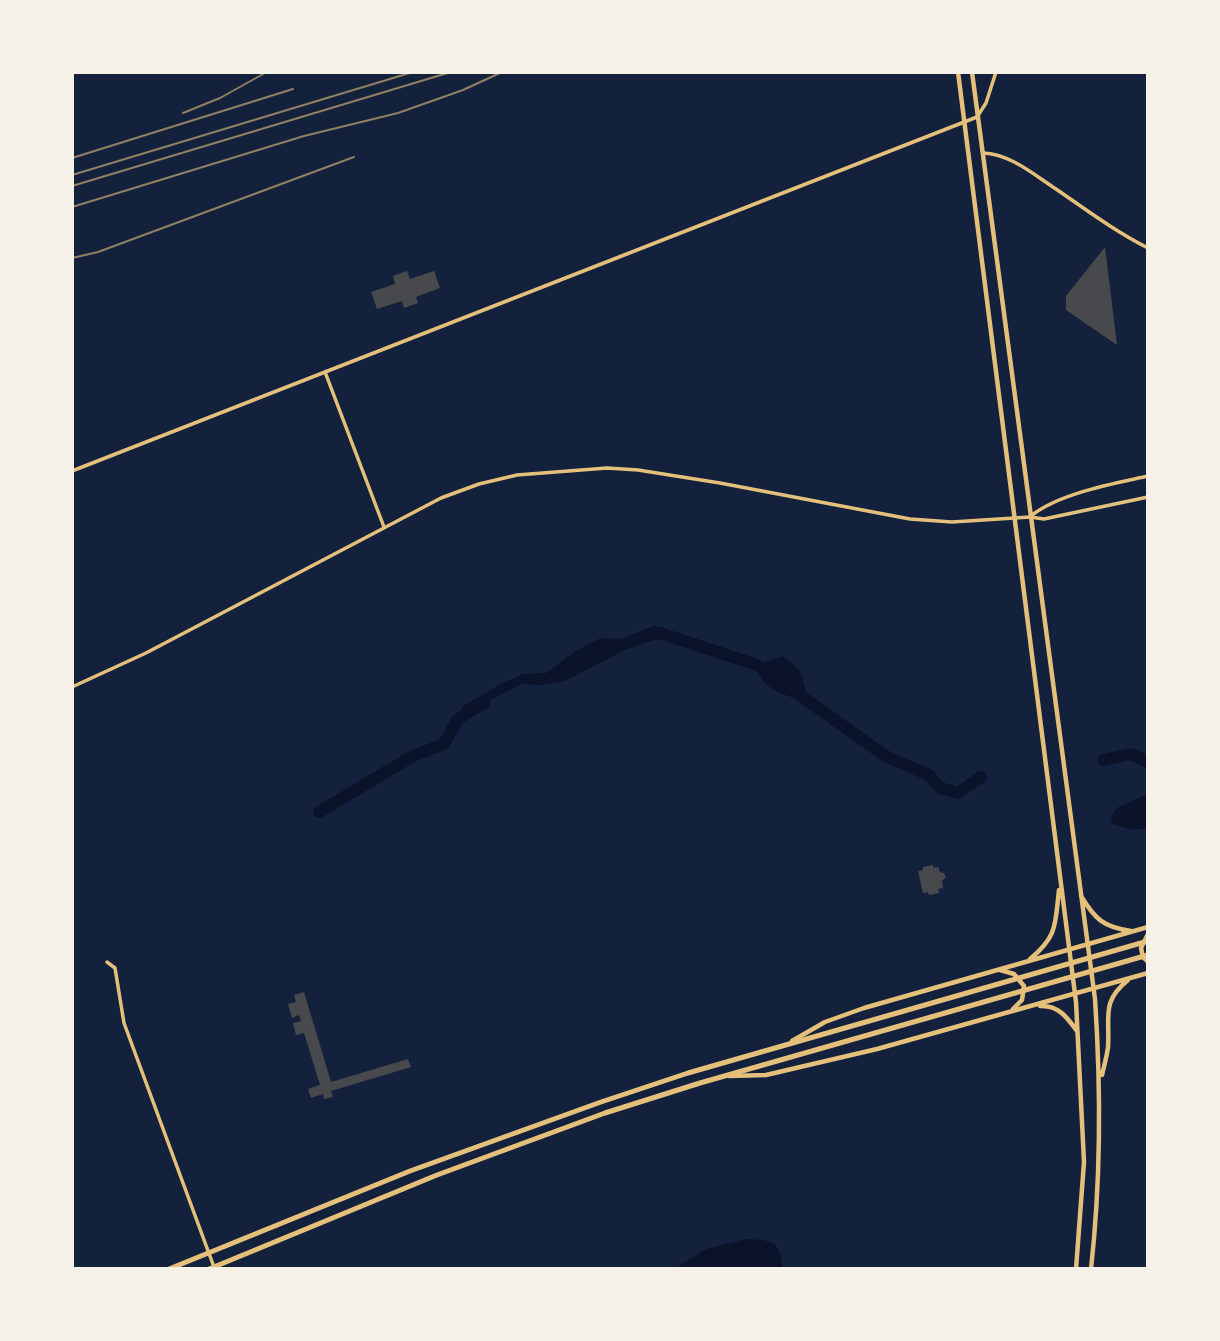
<!DOCTYPE html>
<html>
<head>
<meta charset="utf-8">
<style>
  body { margin:0 }
  #map { position:relative; width:1220px; height:1341px; overflow:hidden; background:#14213d; font-family:Mulish,sans-serif }
  canvas { display:block }
  .frame { position:absolute; inset:0; border:74px solid #f6f1e7; pointer-events:none }
</style>
</head>
<body>
<div id="map">
<canvas width="1220" height="1341"></canvas>
<div class="frame"></div>
</div>
<script>
const g = document.querySelector('canvas').getContext('2d');
g.lineJoin = 'round';
function fill(path, color) {
  g.fillStyle = color;
  g.fill(path, 'evenodd');
}
function trace(path, color, width, dash) {
  g.strokeStyle = color;
  g.lineWidth = width;
  g.lineCap = dash ? 'butt' : 'round';
  g.setLineDash(dash || []);
  g.stroke(path);
}
const water = new Path2D(`
  M656,625L660,633L656,639L625,650L565,681L543,685L522,684L471,710L458,719L463,706L503,683L523,674L546,673L574,652L601,638L621,639Z
  M782,656C801,666 805,680 807,700C786,697 759,689 757,665Z
  M1145,795L1148,796V828L1133,830L1112,824L1111,817L1117,808Z
  M746,1239C772,1240 780,1240 783,1269H674L706,1249Z`);
const river = new Path2D(`
  M643,636L660,633L757,665L771,674
  M794,691L887,757L929,775L940,788L958,793L981,777
  M1103,760L1131,754L1148,762
  M319,812L413,756L444,744L458,719L484,703`);
const building = new Path2D(`
  M1105,247L1117,345L1066,310V296Z
  M407,271L410,279L434,271L440,288L416,297L418,303L404,308L402,301L377,309L371,292L395,284L393,276Z
  M933,865V868L938,867L940,872L944,873L946,877L942,881L943,888L938,889L939,893L929,895L928,892L923,893L918,871L923,870V867Z
  M304,992L331,1082L408,1059L411,1067L331,1091L333,1097L324,1099L323,1094L311,1098L308,1089L320,1085L304,1033L296,1035L293,1023L301,1021L299,1015L292,1018L288,1004L296,1002L294,995Z`);
const minor = new Path2D(`
  M983,153C1010,154 1033,174 1056,189C1085,209 1116,232 1148,248
  M325,372L384,527
  M107,962L115,968L124,1023L214,1267`);
const tertiary = new Path2D(`
  M72,471L977,117L986,103L996,72
  M1032,515C1061,493 1112,484 1148,476
  M72,687L146,653L441,498L479,484L517,475L607,468L638,470L720,483L910,519L952,522L1030,517L1044,519L1148,497`);
const secondary = new Path2D(`
  M958,72L1076,1002L1084,1162L1076,1269
  M972,72L1095,999C1101,1089 1101,1179 1091,1269
  M1081,896C1095,919 1103,927 1131,931
  M1148,934L1141,948L1143,957L1148,962
  M1030,959C1058,936 1055,924 1059,890
  M1000,970L1014,974L1024,986L1022,1000L1013,1009
  M1040,1006C1058,1005 1067,1017 1077,1031
  M792,1041L825,1022L864,1008L1148,927
  M1102,1075C1104,1066 1107,1056 1108,1047C1110,1016 1101,1002 1128,980
  M729,1076L766,1075L877,1049L1148,973`);
const primary = new Path2D(`
  M169,1269L410,1171L601,1102L688,1073L1148,941
  M209,1269L437,1175L605,1113L700,1083L1148,955`);
const rail = new Path2D(`
  M183,113L220,98L265,73
  M72,158L293,89
  M72,175L413,72
  M72,186L451,72
  M72,207L304,136L398,113L463,90L502,72
  M72,258L98,252L354,157`);
fill(water, '#0b132b');
trace(river, '#0b132b', 12);
fill(building, '#48494c');
trace(minor, '#e5c07b', 3.5);
trace(tertiary, '#e5c07b', 3.5);
trace(secondary, '#e5c07b', 4.5);
trace(primary, '#e5c07b', 5);
trace(rail, '#918062', 2);
</script>
</body>
</html>
